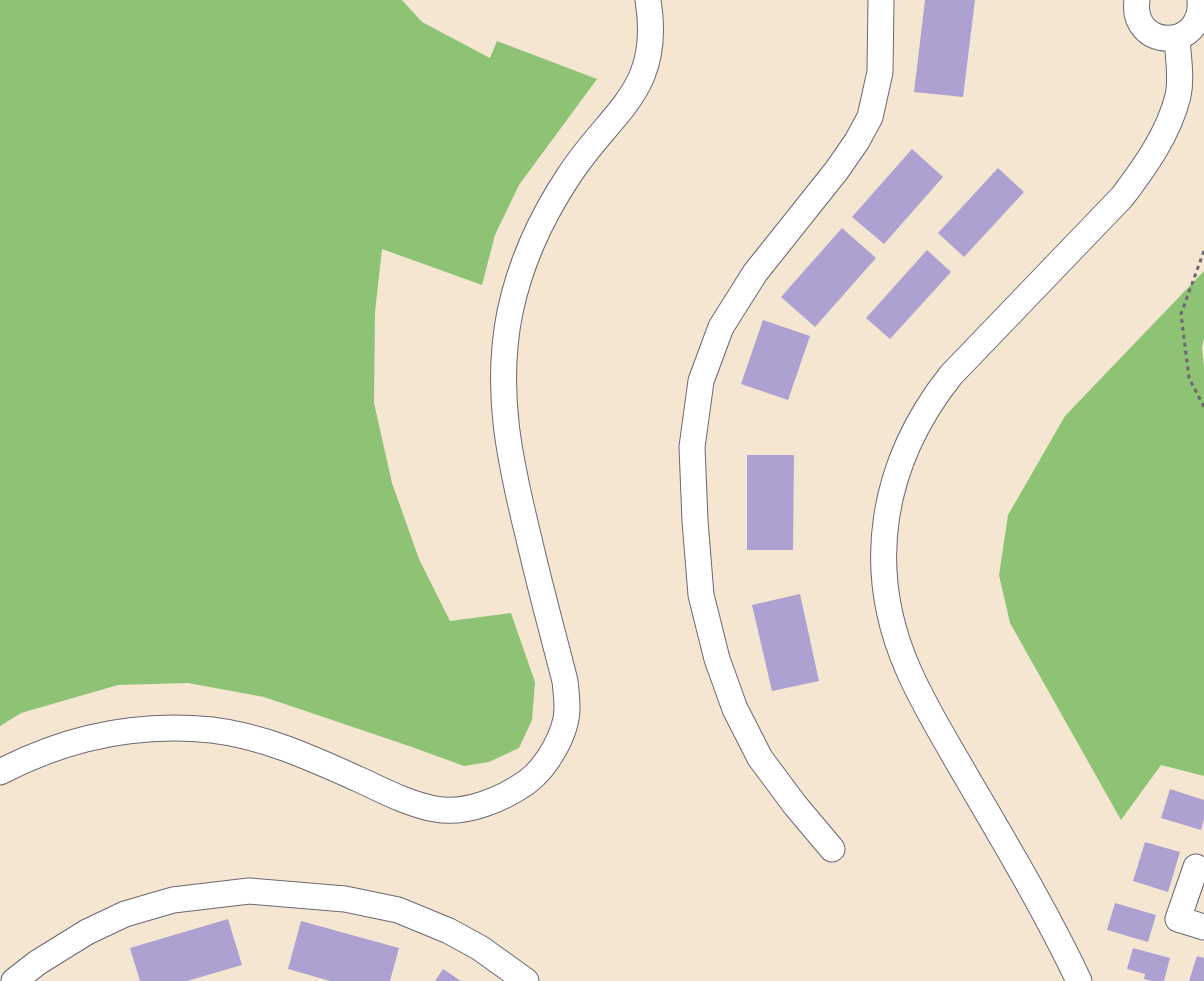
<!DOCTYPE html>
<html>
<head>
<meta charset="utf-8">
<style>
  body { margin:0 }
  canvas { display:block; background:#f4e6d1 }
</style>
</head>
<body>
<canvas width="1204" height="981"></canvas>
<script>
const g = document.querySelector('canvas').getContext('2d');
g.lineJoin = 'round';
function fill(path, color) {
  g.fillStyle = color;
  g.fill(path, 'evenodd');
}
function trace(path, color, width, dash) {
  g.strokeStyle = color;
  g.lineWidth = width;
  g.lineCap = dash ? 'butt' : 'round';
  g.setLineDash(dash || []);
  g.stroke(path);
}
const green = new Path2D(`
  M0,0H402L422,22L490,58L497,41L597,79L519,185L495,235L482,285L382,249L375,312L374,403L392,483L419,559L450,621L511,613L535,682L532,720L519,748L489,762L464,766L412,747L264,697L188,683L118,685L21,713L0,726Z
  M1204,271V338L1202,348L1204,366V776L1161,765L1121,820L1010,623L999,575L1008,515L1065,416Z`);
const building = new Path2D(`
  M925,0H975L963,97L914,92Z
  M912,149L943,177L884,244L852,217Z
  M998,168L1024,192L964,257L938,233Z
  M842,228L876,258L815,327L781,297Z
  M927,250L951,272L890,339L866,318Z
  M763,320L810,336L788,400L741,384Z
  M747,455H794L793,550H747Z
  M800,594L819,681L772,691L752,605Z
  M1170,789L1204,800V819L1201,830L1161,818Z
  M1145,842L1180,852L1168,892L1133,881Z
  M1115,903L1156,915L1148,942L1107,930Z
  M228,919L242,965L187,981H140L130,948Z
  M301,921L399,948L390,981H330L288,969Z
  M1133,948L1170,958L1164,981H1152L1144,979L1145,974L1127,969Z
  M1197,956L1204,958V981H1189Z
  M443,969L461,981H435Z`);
const path = new Path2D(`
  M1204,251L1181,314L1189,378L1204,407`);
const minor = new Path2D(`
  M1137,0C1130,50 1204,52 1200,0
  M0,772C67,737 136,722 212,730C263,736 311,758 358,779C382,790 408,804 435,809C466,815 503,799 527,782C547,767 567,733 567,708C567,699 566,690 565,681C553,634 540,587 529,539C510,462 494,391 510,312C520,264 541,218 568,177C611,110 663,92 648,0
  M832,849L795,805L760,758L735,709L717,659L701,595L695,521L692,447L701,381L721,327L755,273L837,170L857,141L870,117L880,72L881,0
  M1196,867L1178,919L1204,927
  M14,981L37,963L87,932L125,914L173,900L249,891L345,899L398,910L449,931L480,948L526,981
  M1079,981C1046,911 1005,843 966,776C946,741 924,706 908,669C863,566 882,462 951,375L1122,197C1145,167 1169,133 1178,96C1182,78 1178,56 1177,38`);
fill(green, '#8ec375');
fill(building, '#ada1d1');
trace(minor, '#6c6770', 27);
trace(path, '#6c6770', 3, [4, 4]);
trace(minor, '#fff', 25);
</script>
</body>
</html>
